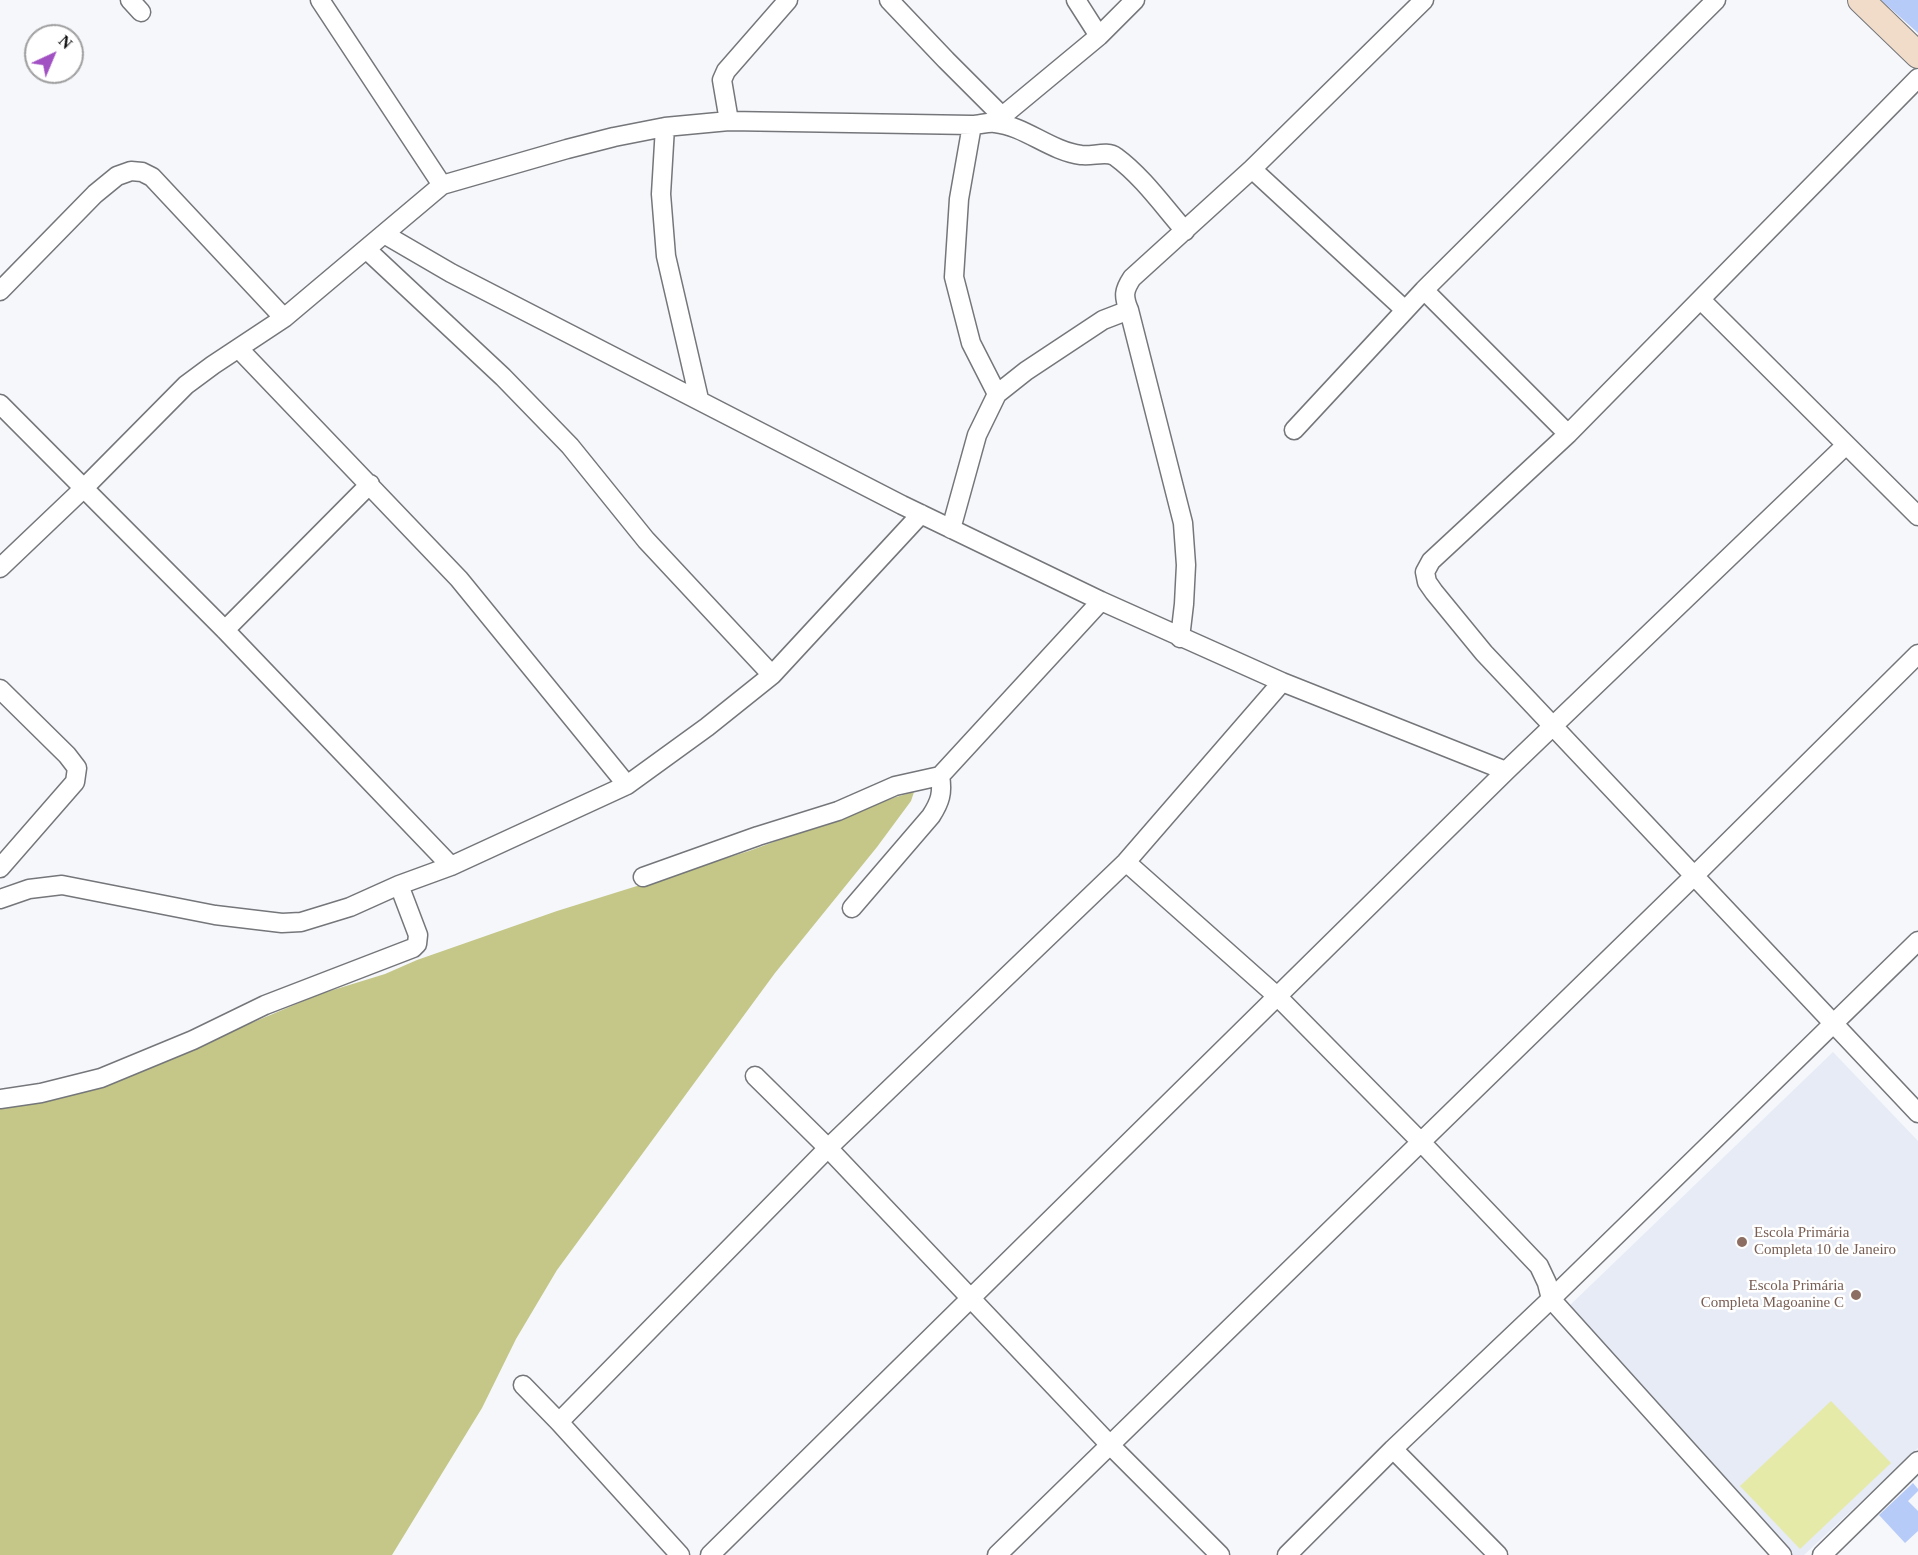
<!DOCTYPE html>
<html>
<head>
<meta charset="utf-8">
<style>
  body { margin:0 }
  #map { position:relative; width:1918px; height:1555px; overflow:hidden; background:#f5f7fb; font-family:Georgia,serif }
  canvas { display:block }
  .north { position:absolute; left:24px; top:24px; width:60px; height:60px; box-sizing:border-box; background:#fff; border:2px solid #9f9fa0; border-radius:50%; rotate:44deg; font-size:16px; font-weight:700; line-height:24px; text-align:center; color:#0f0f11 }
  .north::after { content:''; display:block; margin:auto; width:21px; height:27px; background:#a151c2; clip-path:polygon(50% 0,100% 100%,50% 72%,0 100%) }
</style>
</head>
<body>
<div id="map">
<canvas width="1918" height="1555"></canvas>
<div class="north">N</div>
</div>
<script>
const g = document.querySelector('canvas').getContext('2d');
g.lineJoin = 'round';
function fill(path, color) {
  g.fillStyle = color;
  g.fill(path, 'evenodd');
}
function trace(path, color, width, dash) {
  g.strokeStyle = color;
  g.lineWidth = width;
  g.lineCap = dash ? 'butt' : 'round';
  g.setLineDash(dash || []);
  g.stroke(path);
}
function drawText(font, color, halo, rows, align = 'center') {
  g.font = font + ' Georgia,serif';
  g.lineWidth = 5;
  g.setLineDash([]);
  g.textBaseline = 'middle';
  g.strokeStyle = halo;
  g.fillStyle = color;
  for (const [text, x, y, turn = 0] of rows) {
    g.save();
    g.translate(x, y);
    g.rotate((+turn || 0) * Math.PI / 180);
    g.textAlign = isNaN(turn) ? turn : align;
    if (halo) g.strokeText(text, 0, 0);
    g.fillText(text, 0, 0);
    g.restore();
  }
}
const built = new Path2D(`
  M1833,1052L1918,1141V1448L1804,1555H1791L1669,1415L1566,1309Z`);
const green = new Path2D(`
  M1831,1401L1891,1463L1800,1549L1740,1486Z`);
const forest = new Path2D(`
  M914,792L911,801L877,847L775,973L557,1270L516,1339L482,1408L392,1555H0V1109L107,1084L320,994L385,974L417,960L557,911L749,851L896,797Z`);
const building = new Path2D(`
  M1881,0H1918V33Z
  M1913,1483L1918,1489V1491L1908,1501L1918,1511V1531L1905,1543L1879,1515Z`);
const street = new Path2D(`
  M130,0L141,12
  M320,0L442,185
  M889,0L946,60L1002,116
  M1076,0L1099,36
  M1918,78L1568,434L1431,561L1425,572L1427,582L1434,592L1484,653L1918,1113
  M729,121L722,80L726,71L788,0
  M994,123L1099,36L1135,0
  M972,125L959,199L954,277L971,343L997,394
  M665,127L661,194L666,256L699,399
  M1252,169L1405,310
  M384,234L451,273L902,505L1101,601L1282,682L1506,771
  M366,249L503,377L570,446L646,540L772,675
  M1424,290L1568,434
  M0,291L95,194L117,176L131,171L142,172L152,177L284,318
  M1701,300L1918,516
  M239,349L459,579L627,785
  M0,404L225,630L451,866
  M1294,430L1424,290L1716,0
  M951,529L977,435L997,394L1026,371L1103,320L1129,310
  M0,568L84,488L186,385L213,365L284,318L442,185L567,149L614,137L665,127L729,121L972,125C979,125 988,122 995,123C1025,126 1050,151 1081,155C1092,157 1107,150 1116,157C1142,176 1164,207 1185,231
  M225,630L370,484
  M1180,638L1184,604L1186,565L1183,523L1129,310C1123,296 1124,290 1132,278L1252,169L1424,0
  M0,689L67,755L77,768L75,782L0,868
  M1126,862L1278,997L1421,1142L1539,1266L1547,1283L1551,1299L1782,1555
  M643,877L758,836L838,811L895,786L940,776L1101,601
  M0,899L29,889L62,885L215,915L282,923L301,922L350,907L399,885L451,866L627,785L707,727L772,675L921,514
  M852,908L931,816C940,802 943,793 940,776
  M755,1076L828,1148L1110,1445L1220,1555
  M0,1099L41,1093L101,1078L193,1040L265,1005L413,948L417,944L418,935L399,885
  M523,1385L559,1422L680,1555
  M559,1422L828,1148L1126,862L1282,682
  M1393,1449L1498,1555
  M710,1555L1506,771L1846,445
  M997,1555L1695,875L1918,654
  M1287,1555L1393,1449L1551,1299L1918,941
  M1822,1555L1918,1461`);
const secondary = new Path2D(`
  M1861,0L1918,55`);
const markers = [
  [1742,1242,6,"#8d6e63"],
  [1856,1295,6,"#8d6e63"]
];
const educationNames = [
  ["Escola Primária",1754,1233],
  ["Completa 10 de Janeiro",1754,1250],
  ["Escola Primária",1844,1286,"right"],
  ["Completa Magoanine C",1844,1303,"right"]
];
fill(built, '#e6ebf5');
fill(green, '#e6eaa9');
fill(forest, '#c4c787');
fill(building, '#b7cbf8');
trace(street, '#74767a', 21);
trace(secondary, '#74767a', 28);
trace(street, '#fff', 18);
trace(secondary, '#f1dcc9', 26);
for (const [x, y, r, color] of markers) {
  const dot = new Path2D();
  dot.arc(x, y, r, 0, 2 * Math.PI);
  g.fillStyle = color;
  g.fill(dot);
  trace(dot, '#fff', 2);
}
drawText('15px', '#785e54', '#fff', educationNames, 'left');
</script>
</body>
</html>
